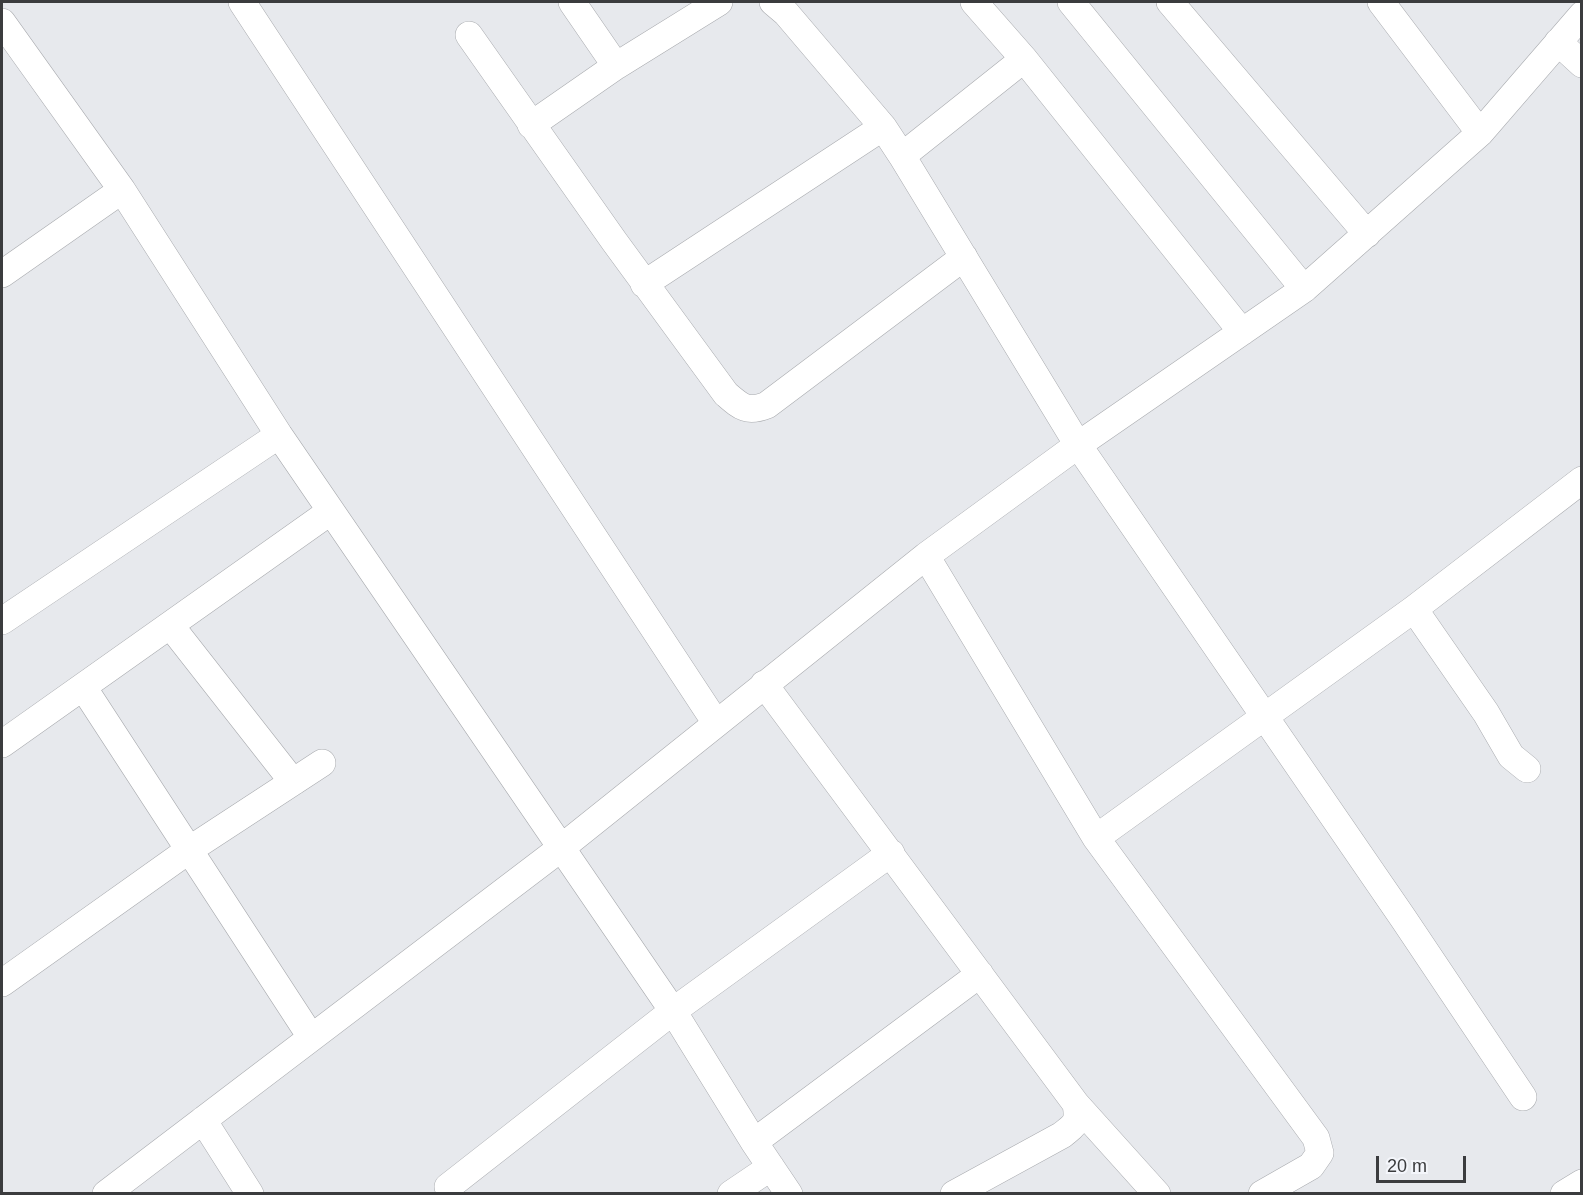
<!DOCTYPE html>
<html>
<head>
<meta charset="utf-8">
<style>
  body { margin:0 }
  #map { position:relative; width:1583px; height:1195px; overflow:hidden; background:#e7e9ed; font-family:Arial,sans-serif }
  canvas { display:block }
  .frame { position:absolute; inset:0; border:3px solid #3b3c3e; pointer-events:none }
  .scale { position:absolute; left:1376px; top:1156px; width:90px; height:27px; box-sizing:border-box; border:3px solid #3b3c3e; border-top:0; padding-left:8px; font-size:18px; line-height:21px; white-space:nowrap; color:#3b3c3e; -webkit-text-stroke:4px #f4f6fb; paint-order:stroke }
</style>
</head>
<body>
<div id="map">
<canvas width="1583" height="1195"></canvas>
<div class="frame"></div>
<div class="scale">20 m</div>
</div>
<script>
const g = document.querySelector('canvas').getContext('2d');
g.lineJoin = 'round';
function trace(path, color, width, dash) {
  g.strokeStyle = color;
  g.lineWidth = width;
  g.lineCap = dash ? 'butt' : 'round';
  g.setLineDash(dash || []);
  g.stroke(path);
}
const minor = new Path2D(`
  M242,2L716,723
  M572,2L616,66
  M773,2L786,13L883,127L902,156L1078,445L1403,918L1523,1097
  M974,2L1024,59L1242,332
  M1071,2L1304,289
  M1170,2L1367,234
  M1381,2L1480,133
  M2,22L122,190L279,435L673,1011L754,1142L789,1194
  M469,35L614,241L726,394C741,407 747,413 767,405L964,257
  M1558,42L1582,64
  M531,125L616,66L719,2
  M902,156L1024,59
  M2,274L122,190
  M644,284L883,127
  M926,556L1096,838L1316,1138L1320,1153L1311,1166L1262,1194
  M1414,609L1486,713L1511,756L1527,769
  M2,621L279,435
  M170,625L293,782
  M764,684L1076,1104C1079,1122 1076,1124 1062,1135L954,1194
  M83,687L311,1037
  M2,744L331,511
  M1096,838L1414,609L1582,480
  M2,983L189,850L322,763
  M1076,1104L1157,1194
  M203,1120L250,1194
  M754,1142L980,974
  M448,1187L673,1011L891,853
  M106,1194L561,848L926,556L1078,445L1304,289L1480,133L1582,15
  M731,1194L771,1167
  M1564,1194L1582,1183`);
trace(minor, '#a8aaae', 28);
trace(minor, '#fff', 27);
</script>
</body>
</html>
